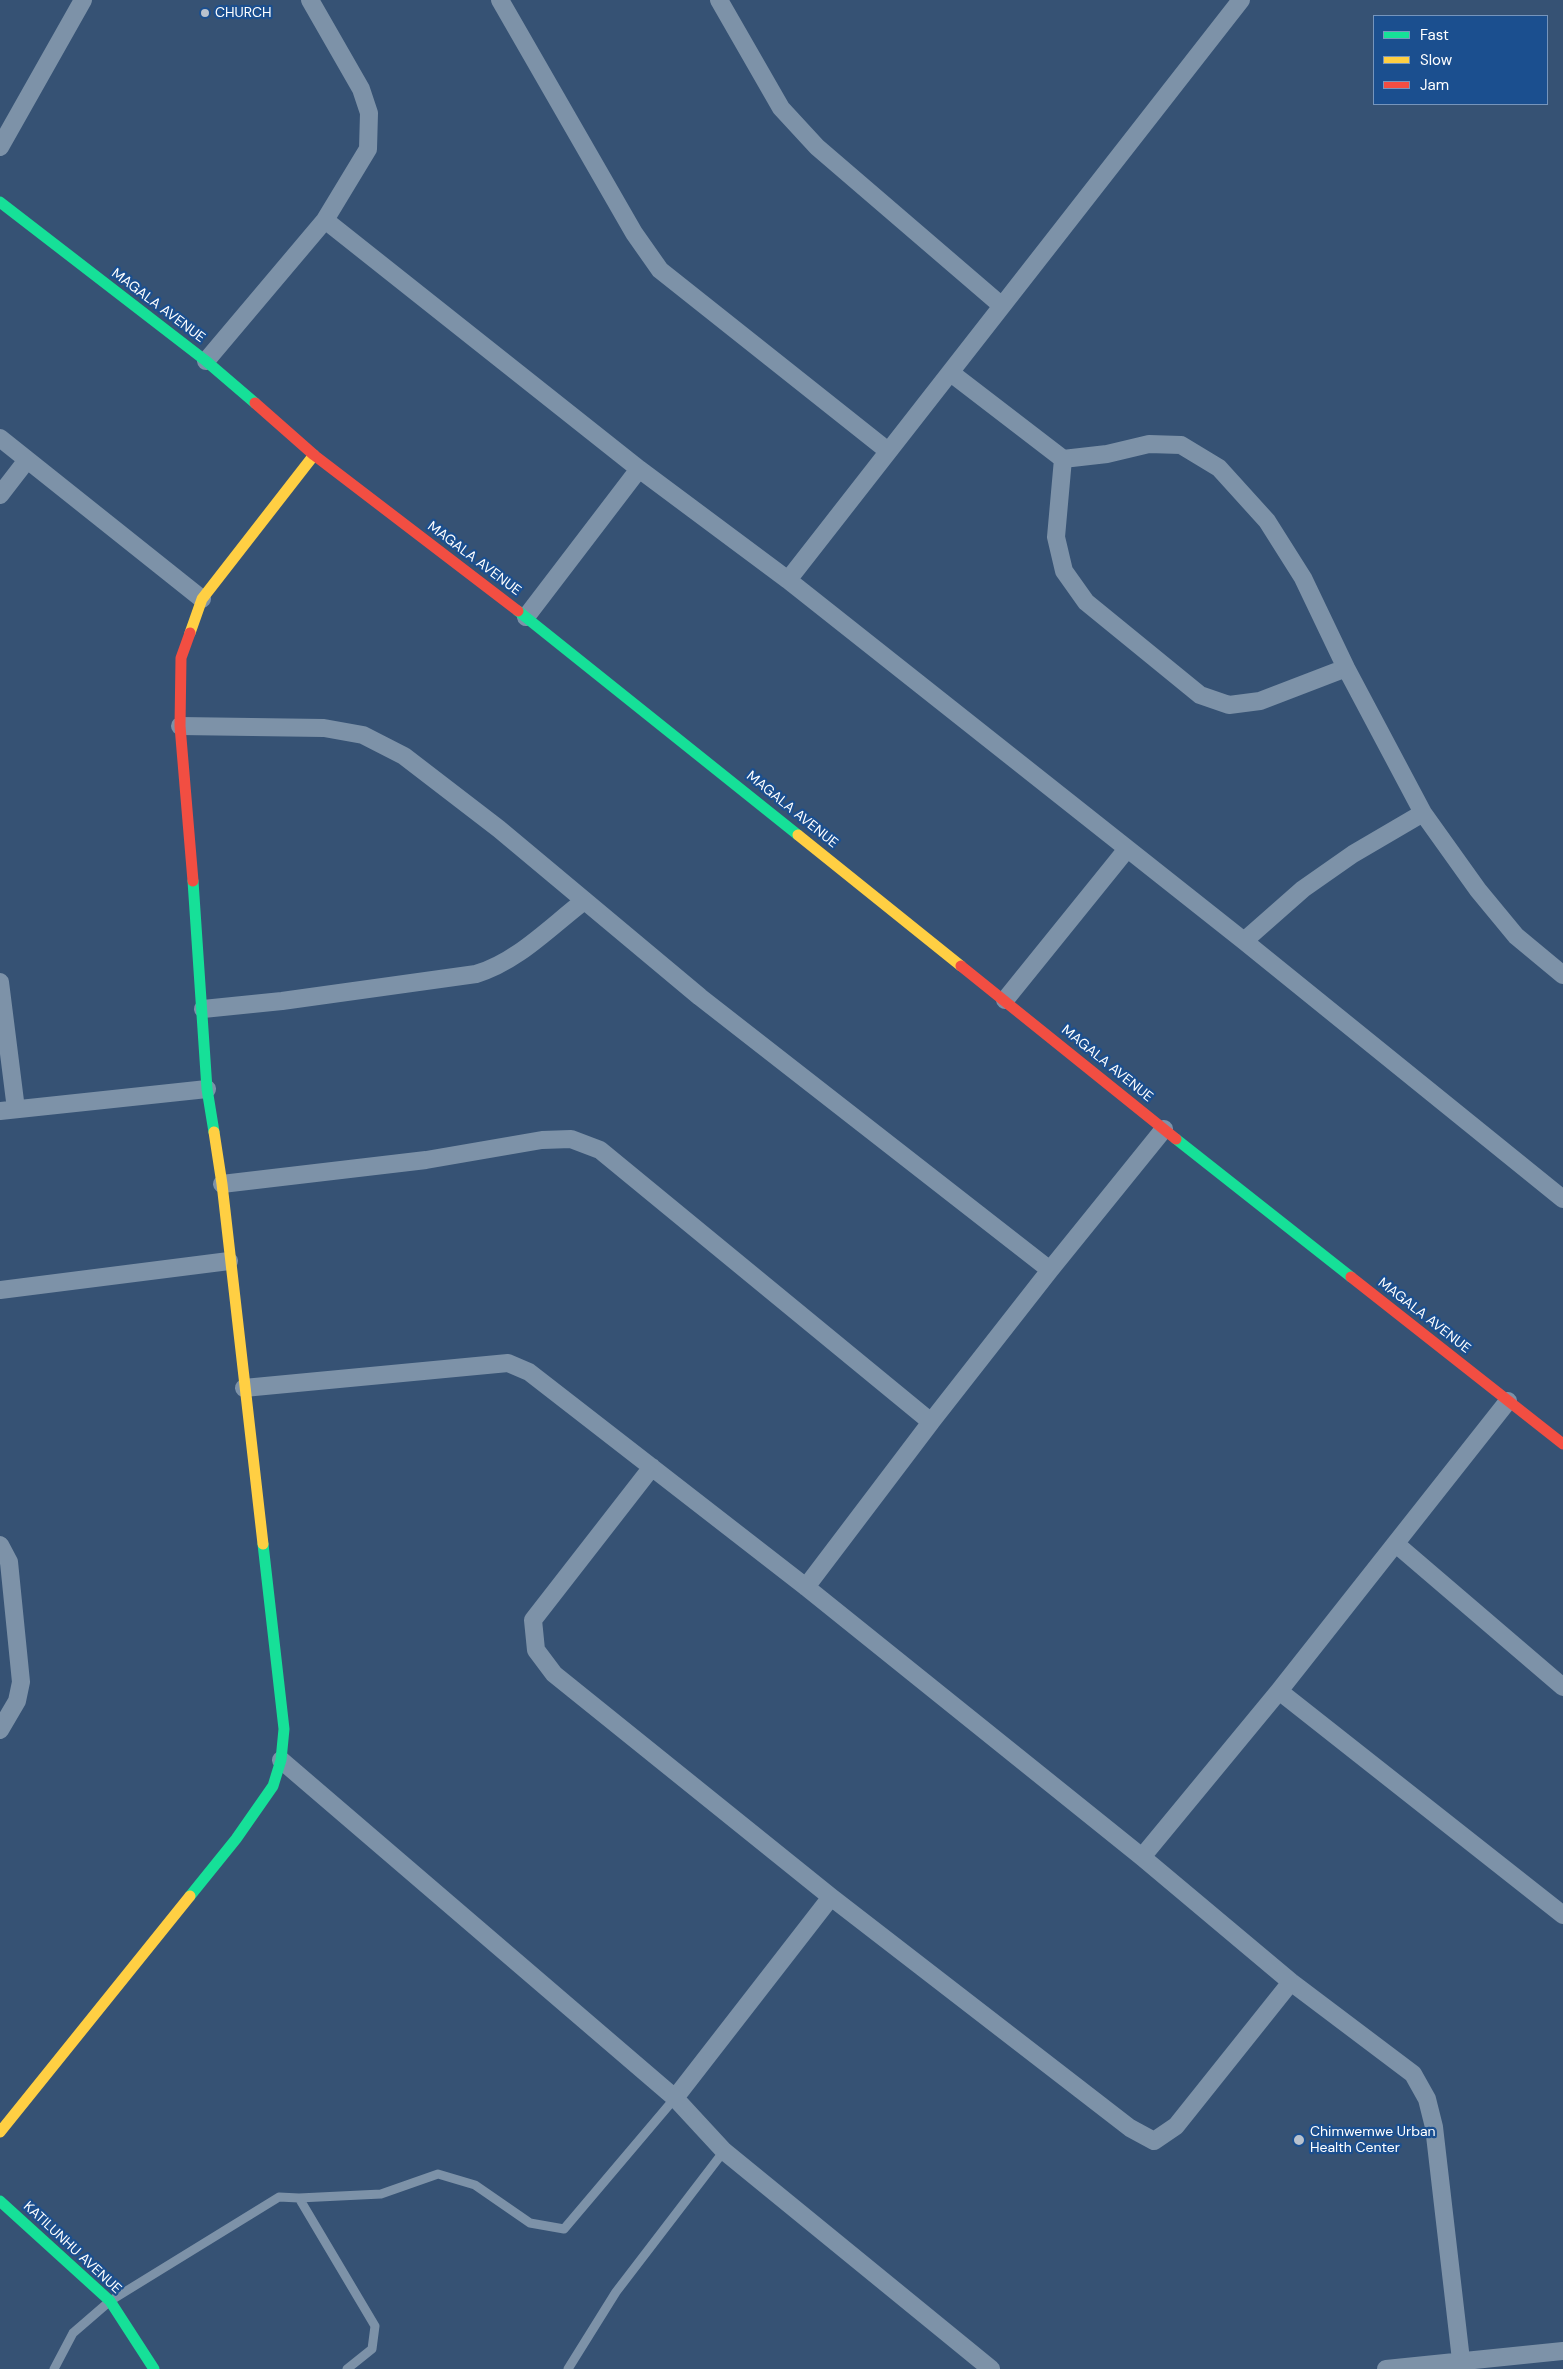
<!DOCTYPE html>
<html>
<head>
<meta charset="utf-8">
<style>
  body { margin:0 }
  #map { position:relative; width:1563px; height:2369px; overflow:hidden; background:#365274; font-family:"DM Sans",sans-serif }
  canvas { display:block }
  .legend { position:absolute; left:1373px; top:15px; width:175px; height:90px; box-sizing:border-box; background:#1b4f8f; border:1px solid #7695bc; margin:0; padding:6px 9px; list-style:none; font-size:15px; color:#fff }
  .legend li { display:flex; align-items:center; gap:10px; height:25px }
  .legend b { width:25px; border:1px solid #7695bc }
</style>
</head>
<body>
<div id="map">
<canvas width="1563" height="2369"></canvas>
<ul class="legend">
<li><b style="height:6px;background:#16e098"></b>Fast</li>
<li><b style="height:6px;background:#ffcf43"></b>Slow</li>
<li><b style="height:6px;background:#f24e42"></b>Jam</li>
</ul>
</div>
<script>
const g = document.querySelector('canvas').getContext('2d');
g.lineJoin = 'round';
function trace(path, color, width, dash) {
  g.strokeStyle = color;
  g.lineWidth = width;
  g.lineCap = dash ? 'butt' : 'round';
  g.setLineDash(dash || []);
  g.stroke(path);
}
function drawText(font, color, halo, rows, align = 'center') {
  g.font = font + ' "DM Sans",sans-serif';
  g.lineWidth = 4.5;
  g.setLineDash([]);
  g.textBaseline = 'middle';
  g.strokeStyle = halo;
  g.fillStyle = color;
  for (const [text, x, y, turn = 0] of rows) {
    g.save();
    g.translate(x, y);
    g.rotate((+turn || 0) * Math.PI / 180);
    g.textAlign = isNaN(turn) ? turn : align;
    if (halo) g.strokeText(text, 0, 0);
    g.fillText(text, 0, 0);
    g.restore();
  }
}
const lane = new Path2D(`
  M299,2198L381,2194L438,2174L475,2185L530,2223L564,2229L675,2098
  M54,2369L73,2333L110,2301L279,2197L299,2198L375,2326L372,2349L347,2369
  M568,2369L616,2292L724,2151`);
const street = new Path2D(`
  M500,0L634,233L660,270L888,451
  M719,0L781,108L817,147L1002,306
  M0,147L83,0
  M325,220L639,469L788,580L1244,941L1563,1199
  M206,361L325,220L368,149L369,113L361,89L310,0
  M951,373L1063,459L1107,454L1149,444L1181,445L1219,468L1267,521L1303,578L1346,668L1423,813L1478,890L1516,936L1563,975
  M0,438L202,599
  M1063,459L1056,537L1064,571L1086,602L1200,695L1229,705L1260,701L1346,668
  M0,495L27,460
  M788,580L1241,0
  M526,617L639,469
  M180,726L324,728L363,735L404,756L499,829L700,997L1050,1270
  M1244,941L1303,889L1353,854L1423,813
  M0,982L16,1109
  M1005,1000L1127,849
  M203,1009L282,1001L476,974C517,962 550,927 584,901
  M0,1111L207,1089
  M222,1184L426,1160L542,1140L571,1139L600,1150L931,1422L806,1587
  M0,1290L229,1261
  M244,1388L508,1363L529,1372L806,1587L1142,1857L1291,1982L1413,2074L1427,2099L1434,2127L1461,2360
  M931,1422L1050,1270L1164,1129
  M652,1467L533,1620L536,1650L554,1674L831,1897L1130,2128L1154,2141L1176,2126L1291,1982
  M1396,1544L1563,1687
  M0,1545L9,1562L21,1682L17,1701L0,1730
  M1279,1691L1563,1915
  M281,1760L675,2098L724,2151L991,2369
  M1142,1857L1279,1691L1508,1401
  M675,2098L831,1897
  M1386,2369L1563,2351`);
const fast = new Path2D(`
  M0,202L206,361L255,403
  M518,611L798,835
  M193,881L207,1089L214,1132
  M1176,1139L1351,1277
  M190,1896L236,1839L273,1786L281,1760L284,1729L263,1544
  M0,2201L110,2301L154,2369`);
const slow = new Path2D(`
  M190,633L202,599L314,455
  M798,835L961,966
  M214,1132L222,1184L263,1544
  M0,2132L190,1896`);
const jam = new Path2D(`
  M255,403L314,455L518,611
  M190,633L181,658L180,726L193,881
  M961,966L1176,1139
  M1351,1277L1563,1444`);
const markers = [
  [205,13,5,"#b9c2ce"],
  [1299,2140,6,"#b9c2ce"]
];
const poiNames = [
  ["CHURCH",215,13],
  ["Chimwemwe Urban",1310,2132],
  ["Health Center",1310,2148]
];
const streetNames = [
  ["MAGALA AVENUE",158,306,37],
  ["MAGALA AVENUE",474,559,37],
  ["MAGALA AVENUE",792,810,39],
  ["MAGALA AVENUE",1107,1064,39],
  ["MAGALA AVENUE",1424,1316,38],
  ["KATILUNHU AVENUE",72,2248,43]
];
trace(lane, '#7d92a8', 9);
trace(street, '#7d92a8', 18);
trace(fast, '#16e098', 11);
trace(slow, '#ffcf43', 11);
trace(jam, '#f24e42', 11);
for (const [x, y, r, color] of markers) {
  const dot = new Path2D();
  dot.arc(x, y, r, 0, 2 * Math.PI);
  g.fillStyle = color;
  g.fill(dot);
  trace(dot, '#1b4f8f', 2);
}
drawText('14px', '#fff', '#1b4f8f', poiNames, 'left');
drawText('14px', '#fff', '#1b4f8f', streetNames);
</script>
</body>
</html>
